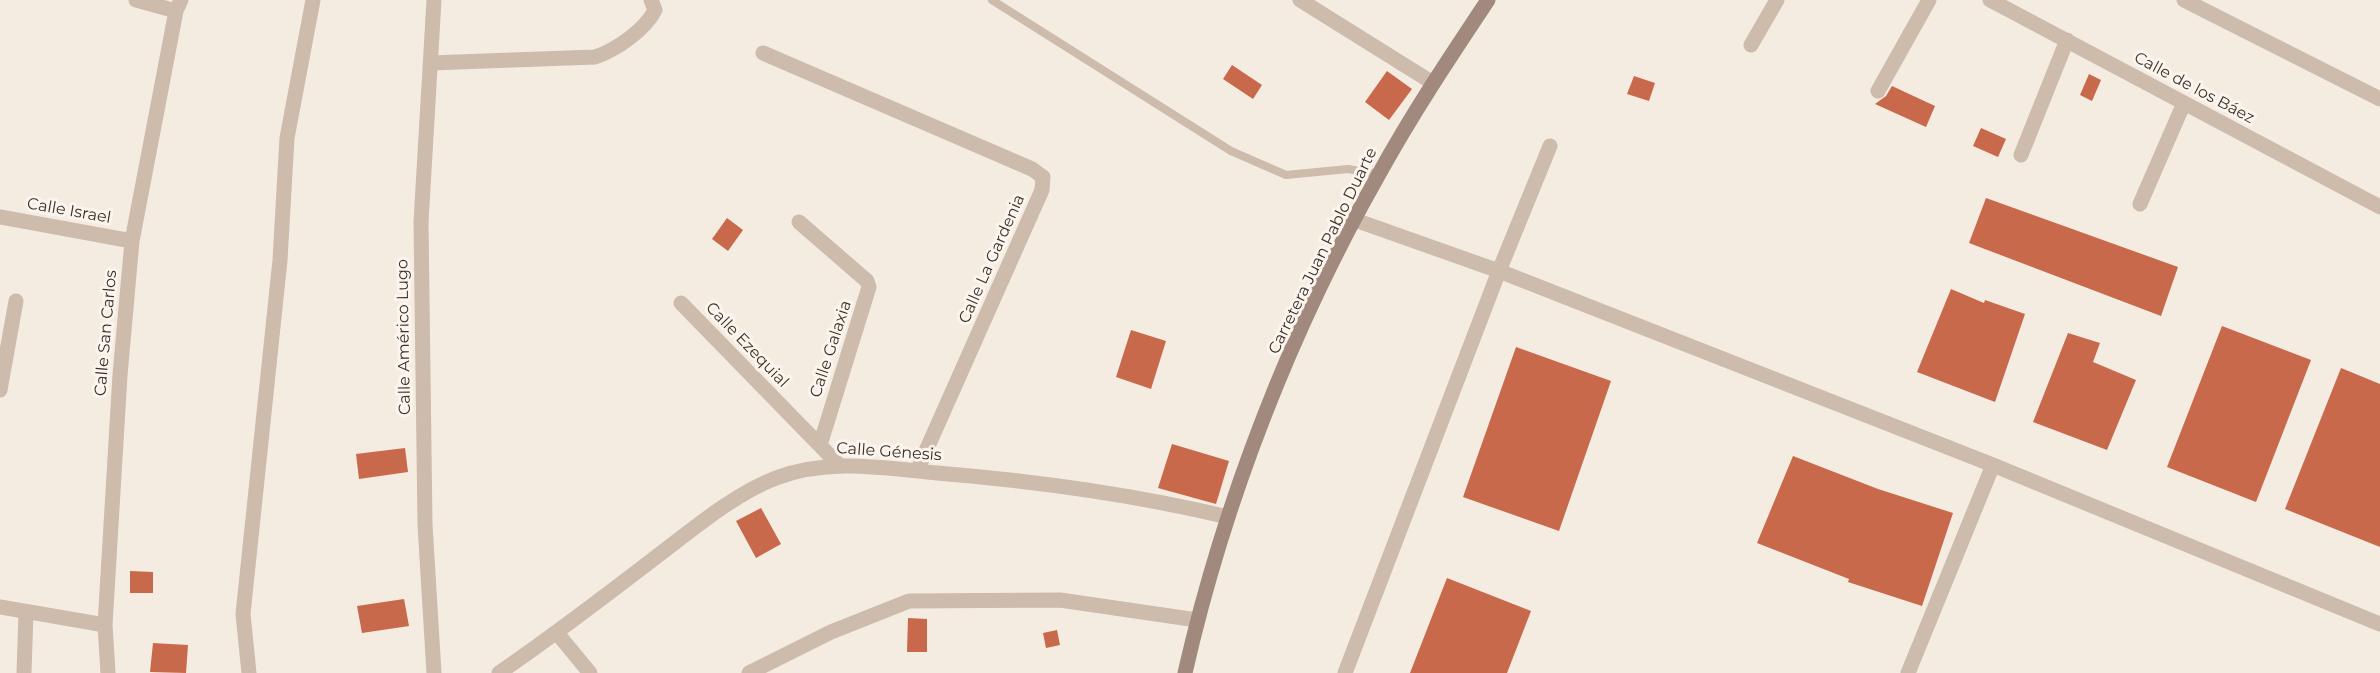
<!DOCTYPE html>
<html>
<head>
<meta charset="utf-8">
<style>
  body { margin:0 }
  canvas { display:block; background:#f4ebe1 }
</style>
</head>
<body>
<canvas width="2380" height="673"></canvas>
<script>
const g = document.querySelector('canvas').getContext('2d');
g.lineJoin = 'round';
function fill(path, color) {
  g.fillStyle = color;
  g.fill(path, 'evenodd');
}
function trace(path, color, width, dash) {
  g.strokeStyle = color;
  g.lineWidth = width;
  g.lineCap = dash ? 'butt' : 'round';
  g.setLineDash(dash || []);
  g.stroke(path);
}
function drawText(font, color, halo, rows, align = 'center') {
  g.font = font + ' Montserrat,sans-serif';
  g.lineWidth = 6;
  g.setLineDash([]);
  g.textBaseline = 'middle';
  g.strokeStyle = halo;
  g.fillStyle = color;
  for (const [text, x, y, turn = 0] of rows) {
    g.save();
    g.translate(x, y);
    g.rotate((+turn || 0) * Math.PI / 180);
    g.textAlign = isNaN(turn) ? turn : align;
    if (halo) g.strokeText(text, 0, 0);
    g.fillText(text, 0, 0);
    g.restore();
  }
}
const building = new Path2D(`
  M1232,65L1262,85L1253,99L1223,79Z
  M1387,71L1412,89L1389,120L1365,102Z
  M2089,74L2101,80L2092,101L2080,95Z
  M1634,76L1655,83L1649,101L1627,94Z
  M1892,86L1935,106L1926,127L1875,104L1886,96Z
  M1981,128L2006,139L1998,157L1973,146Z
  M1986,198L2178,267L2161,316L1969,243Z
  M727,218L743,230L728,251L712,239Z
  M1951,289L1984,303L1985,300L2025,314L1995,402L1917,372Z
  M2222,326L2311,360L2256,502L2167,467Z
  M1131,330L1166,341L1151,389L1116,377Z
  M2068,333L2100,343L2093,362L2136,380L2107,450L2033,422Z
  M1516,347L1611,381L1559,531L1463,497Z
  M2341,368L2380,384V547L2285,509Z
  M1172,444L1229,461L1216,504L1158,488Z
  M405,448L408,472L359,479L356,454Z
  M1793,456L1878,489L1953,513L1922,606L1848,582L1849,579L1757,543Z
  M761,508L781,544L756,558L736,521Z
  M130,571L153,572V593H130Z
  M1447,578L1531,611L1507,673H1410Z
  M404,599L409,626L362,633L357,606Z
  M908,618L927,619V652H907Z
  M1057,630L1060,645L1046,648L1043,633Z
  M153,643L188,645L186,673L150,672Z`);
const service = new Path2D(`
  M992,0L1231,151L1286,175L1348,169L1378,174`);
const minor = new Path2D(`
  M136,0L176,11
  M434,0L421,222L425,525L434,673
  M1300,0L1433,83
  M1990,0L2380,207
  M1751,45L1777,0
  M763,53L1032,169L1043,177L1042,190L917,471
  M430,63L595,57C616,50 645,30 655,10L651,0
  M1878,91L1929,0
  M2021,155L2067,40
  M2140,204L2184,103
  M0,217L132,241
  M1355,220L1499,271L1993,465L2380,624
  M799,222L867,281L869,287L820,445
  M681,303L838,464
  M0,390L16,301
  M0,607L105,625
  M557,633L590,673
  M24,673L26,612
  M108,673L105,625L120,375L132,241L176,11L181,0
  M249,673L243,614L280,260L287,138L313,0
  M499,673C553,636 604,597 656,557C692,530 734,494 776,478C829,458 883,468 937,473C1035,481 1132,494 1228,517
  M749,673L831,632L909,601L1060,600L1197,620
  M1345,673L1499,271L1550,146
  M1908,673L1993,465`);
const tertiary = new Path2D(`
  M2184,0L2380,99`);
const secondary = new Path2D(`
  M1185,673C1224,501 1292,327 1379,174C1412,114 1450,57 1488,0`);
const streetNames = [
  ["Calle de los Báez",2194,88,28],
  ["Calle Israel",69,211,10],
  ["Carretera Juan Pablo Duarte",1323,251,-64],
  ["Calle La Gardenia",992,259,-66],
  ["Calle San Carlos",106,333,-85],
  ["Calle Américo Lugo",404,337,-91],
  ["Calle Ezequial",747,345,46],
  ["Calle Galaxia",831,349,-72],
  ["Calle Génesis",889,452,4]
];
fill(building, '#c8694b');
trace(service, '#cdbbac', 8);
trace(minor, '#cdbbac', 15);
trace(tertiary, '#cdbbac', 15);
trace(secondary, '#a18a7d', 15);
drawText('16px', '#3b302b', '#fbf5ee', streetNames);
</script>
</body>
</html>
